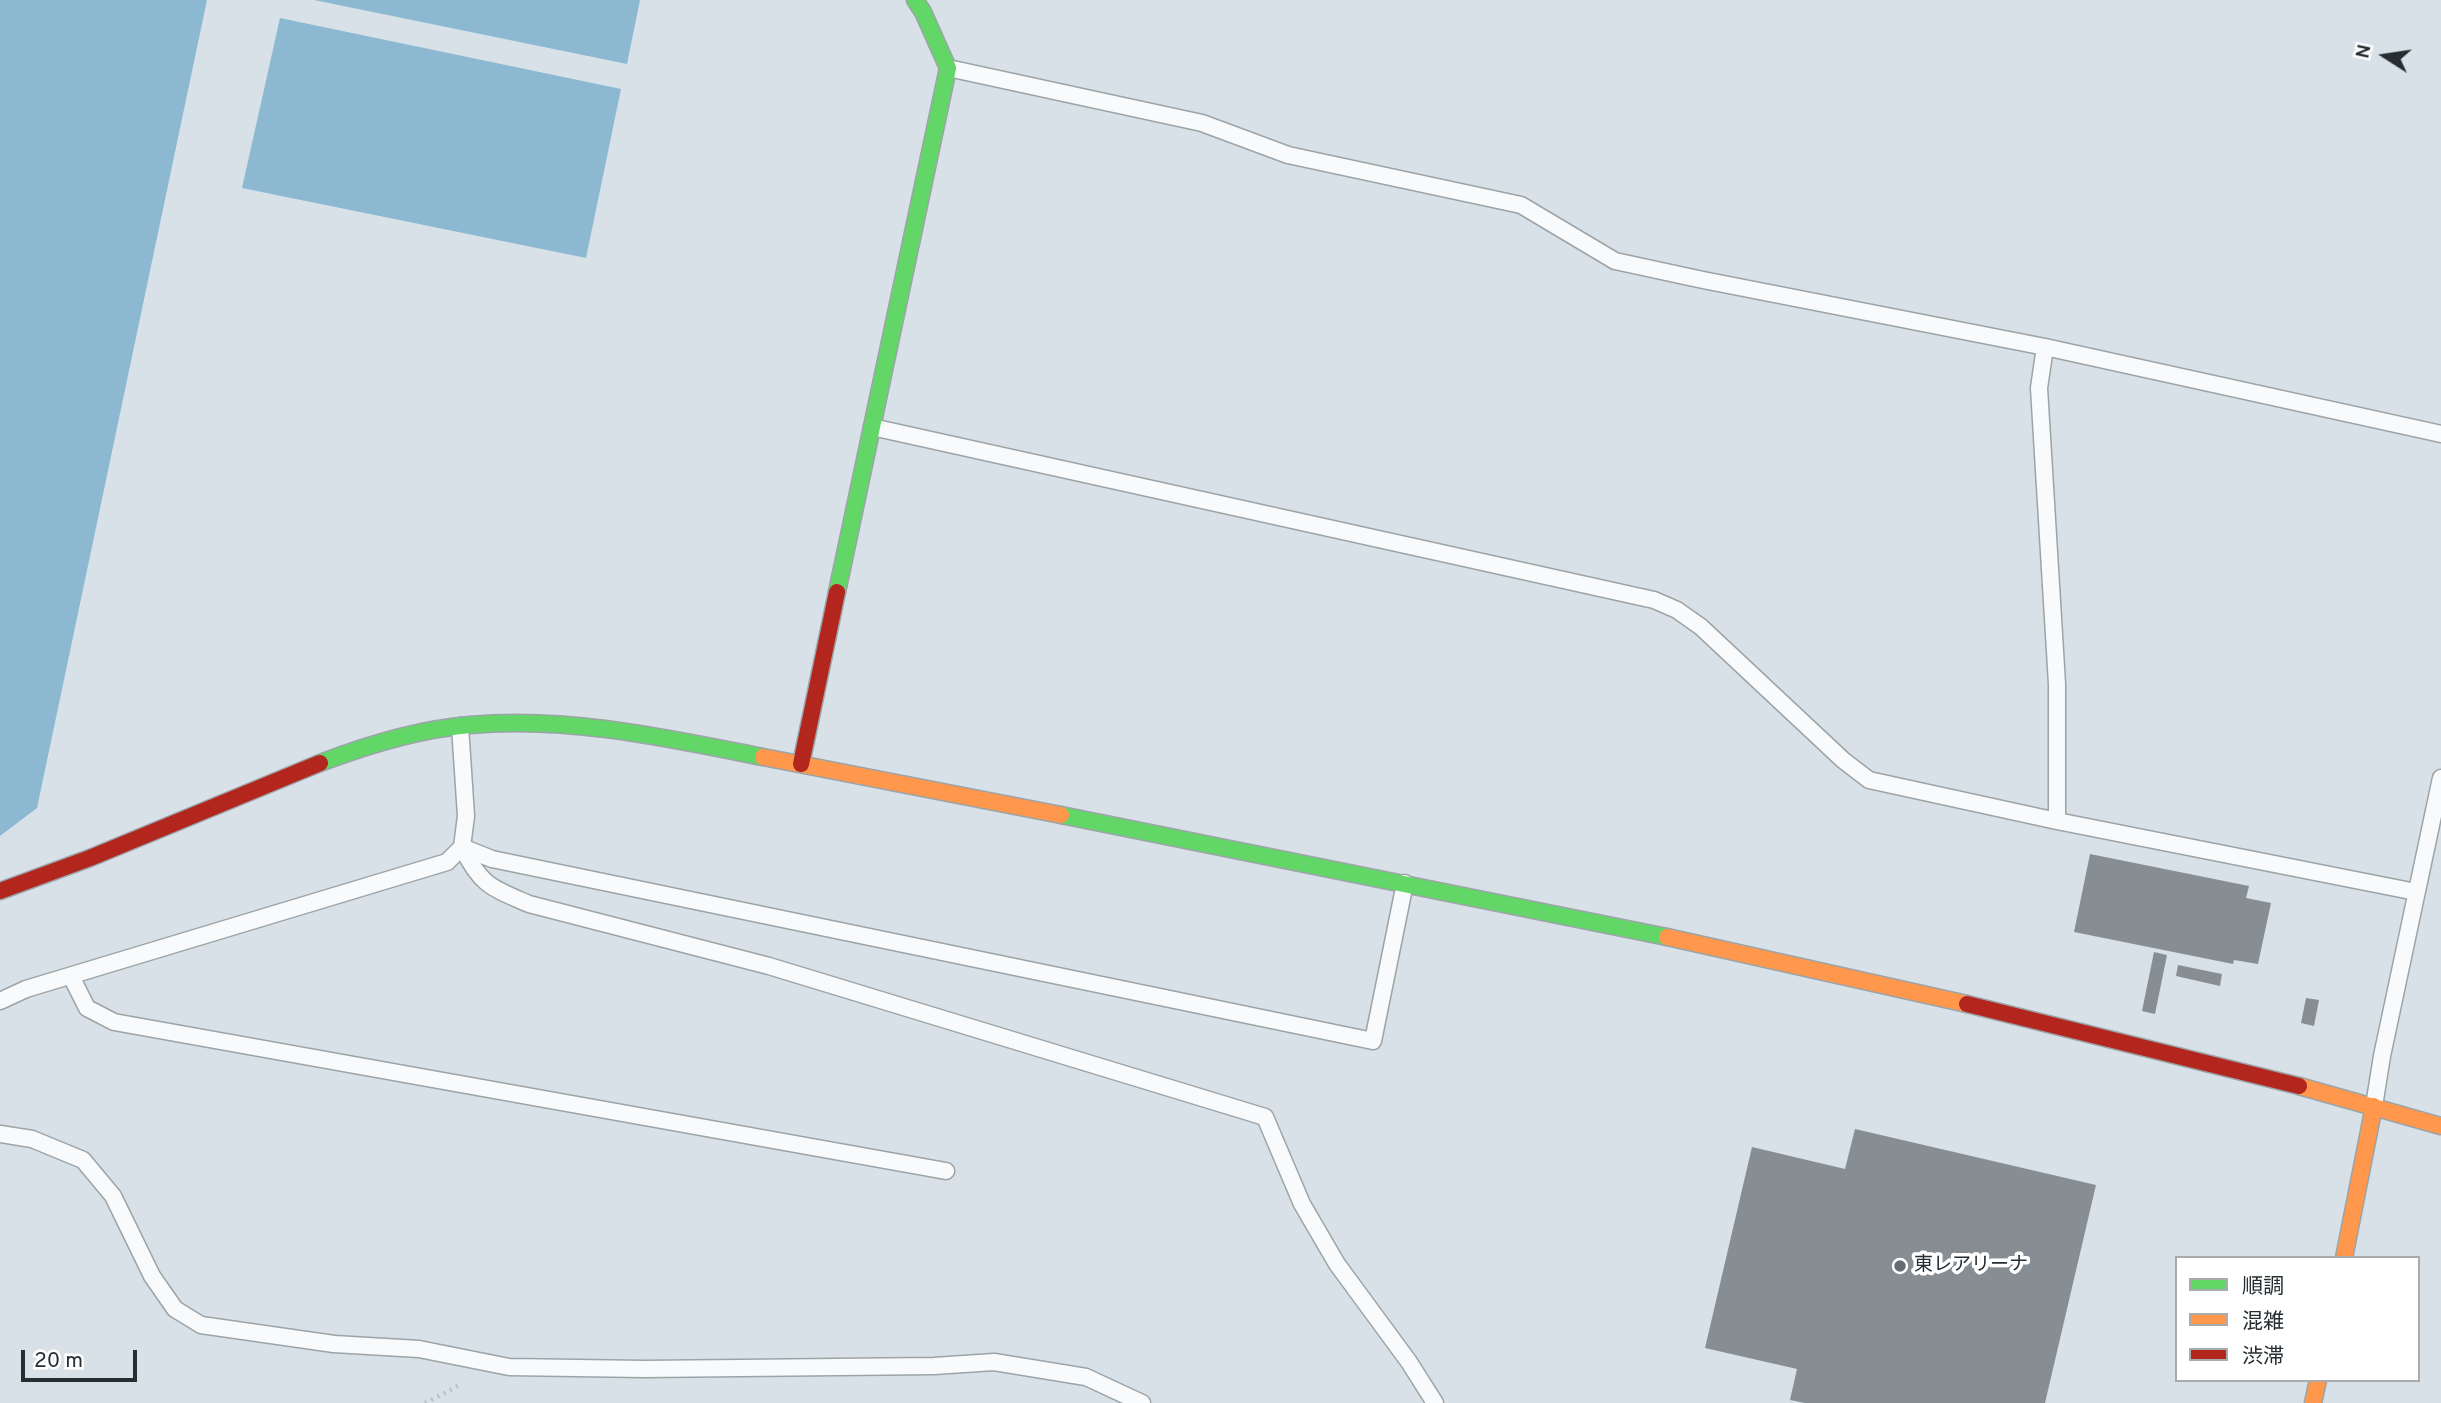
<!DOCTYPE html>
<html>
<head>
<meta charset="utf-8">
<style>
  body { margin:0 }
  #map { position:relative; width:2441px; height:1403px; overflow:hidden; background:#d7e1e7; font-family:Overpass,"Noto Sans JP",sans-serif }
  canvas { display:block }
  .legend { position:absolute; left:2175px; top:1256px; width:245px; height:126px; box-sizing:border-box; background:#fff; border:2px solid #a9abad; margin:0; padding:9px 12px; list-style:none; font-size:21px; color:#272e32 }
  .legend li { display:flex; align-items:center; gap:14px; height:35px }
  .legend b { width:35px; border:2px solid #a9abad }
  .north { position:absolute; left:2350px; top:21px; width:70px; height:70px; -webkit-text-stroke:5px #fff; paint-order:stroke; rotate:282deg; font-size:19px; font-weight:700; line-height:28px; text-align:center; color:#272e32 }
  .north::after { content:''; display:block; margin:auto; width:24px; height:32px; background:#272e32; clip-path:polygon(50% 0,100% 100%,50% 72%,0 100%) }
  .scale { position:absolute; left:21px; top:1350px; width:116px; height:32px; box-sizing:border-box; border:4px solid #272e32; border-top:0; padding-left:9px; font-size:21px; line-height:24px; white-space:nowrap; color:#272e32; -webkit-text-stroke:5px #fff; paint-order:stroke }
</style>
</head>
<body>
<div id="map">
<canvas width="2441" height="1403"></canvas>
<ul class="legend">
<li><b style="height:9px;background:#63d668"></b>順調</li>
<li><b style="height:9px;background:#ff974d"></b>混雑</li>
<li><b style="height:9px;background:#b3261e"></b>渋滞</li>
</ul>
<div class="north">N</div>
<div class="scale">20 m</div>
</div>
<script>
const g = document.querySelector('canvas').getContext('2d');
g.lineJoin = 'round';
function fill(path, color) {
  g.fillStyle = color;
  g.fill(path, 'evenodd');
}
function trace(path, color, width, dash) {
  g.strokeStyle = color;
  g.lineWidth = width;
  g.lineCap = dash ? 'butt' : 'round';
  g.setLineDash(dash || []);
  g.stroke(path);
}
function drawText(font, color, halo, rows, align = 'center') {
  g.font = font + ' Overpass,"Noto Sans JP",sans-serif';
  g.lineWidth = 7;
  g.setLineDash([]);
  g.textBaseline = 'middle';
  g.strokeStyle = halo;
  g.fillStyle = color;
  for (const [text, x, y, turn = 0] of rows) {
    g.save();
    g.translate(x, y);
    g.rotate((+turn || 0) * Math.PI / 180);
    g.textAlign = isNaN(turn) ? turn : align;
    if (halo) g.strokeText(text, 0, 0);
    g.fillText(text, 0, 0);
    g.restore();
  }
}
const water = new Path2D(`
  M0,0H207L37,808L0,836Z
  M314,0H640L627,64Z
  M280,18L621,89L586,258L242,188Z`);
const building = new Path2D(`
  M2090,854L2249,886L2246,898L2271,903L2258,964L2234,960L2233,964L2074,932Z
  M2154,952L2167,955L2155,1014L2142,1011Z
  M2178,965L2222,974L2220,986L2176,976Z
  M2306,998L2319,1000L2314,1026L2301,1023Z
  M1855,1129L2096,1185L2045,1403H1805L1790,1400L1797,1369L1705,1348L1752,1147L1845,1169Z`);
const path = new Path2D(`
  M425,1403L458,1386`);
const lane = new Path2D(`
  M948,68L1202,123L1288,155L1521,205L1615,261L1703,280L2045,347
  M872,427L1654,600L1677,610L1701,627L1843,760L1869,780L2057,821L2416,892
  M2057,821V684L2039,388L2045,347L2441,434
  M462,847C481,886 492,888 529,904L769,966L1265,1117L1302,1204L1337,1264L1409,1362L1435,1403
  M462,847L492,859L1373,1041L1405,883
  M71,976L87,1008L114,1022L946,1171
  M0,1001L26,989L447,862L462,847L466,816L460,726
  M2374,1106L2382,1056L2441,778
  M0,1134L32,1139L83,1160L113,1196L152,1276L175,1309L201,1325L334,1344L419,1349L509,1367L644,1369L934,1366L994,1362L1086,1377L1142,1403`);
const fast = new Path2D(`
  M837,592L948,68L923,12L915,0
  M320,763C367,745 419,729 470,725C568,716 667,738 763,757
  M1061,815L1667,937`);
const slow = new Path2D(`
  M763,757L1061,815
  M1667,937L1967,1004
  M2299,1086L2441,1126
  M2344,1258L2374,1106
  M2313,1403L2318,1380`);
const jam = new Path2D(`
  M801,764L837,592
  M0,891L90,858L320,763
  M1967,1004L2299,1086`);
const markers = [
  [1900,1266,7,"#656d71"]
];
const poiNames = [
  ["東レアリーナ",1914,1266]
];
fill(water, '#8cb9d1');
fill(building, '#878e93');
trace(lane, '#9ca4a8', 19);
trace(fast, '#9ca4a8', 19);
trace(slow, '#9ca4a8', 19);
trace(jam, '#9ca4a8', 19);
trace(path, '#bdc0c3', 4.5, [2, 5]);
trace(lane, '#f9fafb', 16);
trace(fast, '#63d668', 16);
trace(slow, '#ff974d', 16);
trace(jam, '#b3261e', 16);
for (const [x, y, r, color] of markers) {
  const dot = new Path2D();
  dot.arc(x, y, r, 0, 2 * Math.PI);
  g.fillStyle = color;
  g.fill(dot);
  trace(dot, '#fff', 2.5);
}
drawText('19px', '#272e32', '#fff', poiNames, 'left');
</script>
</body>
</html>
